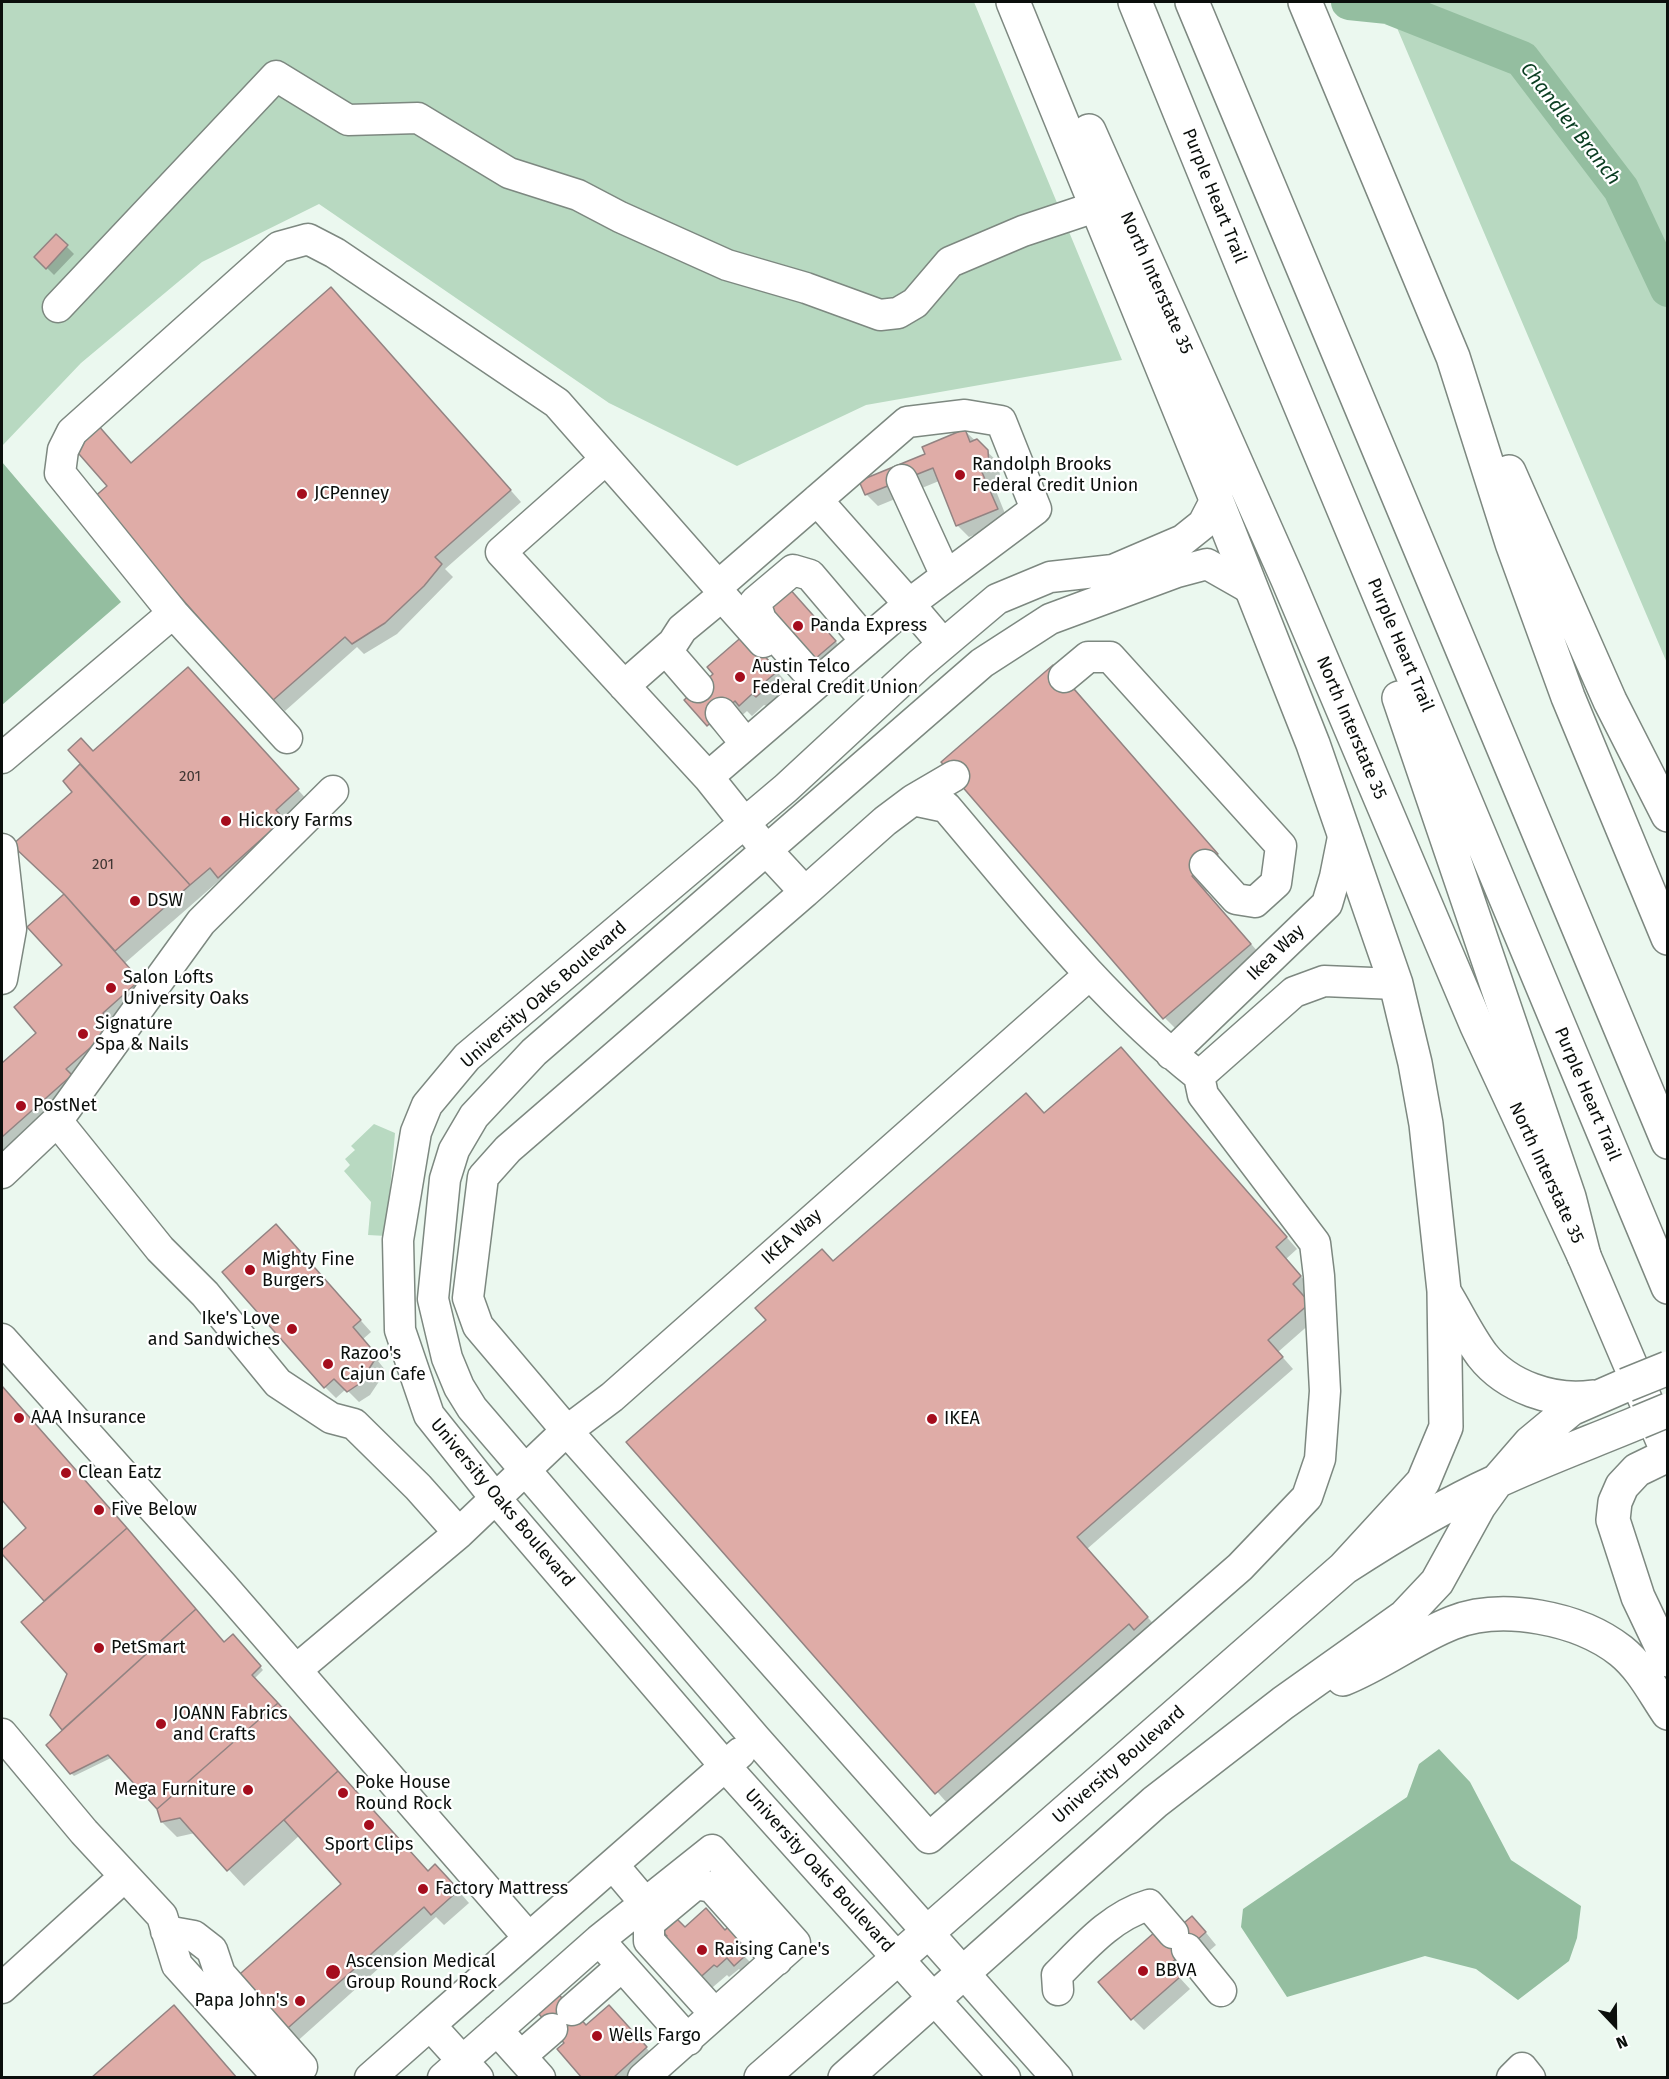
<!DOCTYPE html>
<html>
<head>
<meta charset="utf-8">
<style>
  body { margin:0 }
  #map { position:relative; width:1669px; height:2079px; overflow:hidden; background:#ebf8ef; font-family:"Fira Sans",sans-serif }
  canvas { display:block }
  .frame { position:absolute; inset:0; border:3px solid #0b0f0c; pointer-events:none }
  .north { position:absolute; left:1585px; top:1995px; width:60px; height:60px; -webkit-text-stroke:4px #fff; paint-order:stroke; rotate:158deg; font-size:16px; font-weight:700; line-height:24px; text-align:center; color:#0b0f0c }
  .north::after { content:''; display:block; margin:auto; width:21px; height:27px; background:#0b0f0c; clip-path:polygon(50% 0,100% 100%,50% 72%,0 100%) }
</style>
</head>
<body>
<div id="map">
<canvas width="1669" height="2079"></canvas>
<div class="frame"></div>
<div class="north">N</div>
</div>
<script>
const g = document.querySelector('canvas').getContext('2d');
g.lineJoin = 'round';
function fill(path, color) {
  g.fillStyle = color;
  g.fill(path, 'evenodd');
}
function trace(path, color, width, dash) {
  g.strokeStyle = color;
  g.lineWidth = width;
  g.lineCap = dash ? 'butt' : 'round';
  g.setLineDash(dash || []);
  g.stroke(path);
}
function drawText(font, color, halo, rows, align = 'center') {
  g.font = font + ' "Fira Sans",sans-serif';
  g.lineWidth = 4.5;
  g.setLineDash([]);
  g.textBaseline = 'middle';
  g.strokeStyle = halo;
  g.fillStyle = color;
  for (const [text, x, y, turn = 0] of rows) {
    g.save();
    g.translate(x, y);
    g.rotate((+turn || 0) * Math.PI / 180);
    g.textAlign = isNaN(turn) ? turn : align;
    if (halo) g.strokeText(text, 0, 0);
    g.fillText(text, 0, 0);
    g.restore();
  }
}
const green = new Path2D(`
  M2,2H974L1122,360L866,405L737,466L609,403L319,204L202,262L81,363L2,446Z
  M1386,2H1667V663Z
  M374,1124L395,1133L386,1236L368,1235L371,1202L344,1171L350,1165L345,1159L355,1150L351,1146Z`);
const water = new Path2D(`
  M2,462L121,602L2,705Z
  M1439,1749L1470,1782L1511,1860L1581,1906L1577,1938L1569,1961L1518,2000L1476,1969L1425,1956L1287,1997L1241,1927L1243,1909L1407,1797L1419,1764Z`);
const shadow = new Path2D(`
  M56,236L74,254L54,275L36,257Z
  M342,300L521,502L445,569L453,577L397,634L364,654L357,647L285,711L274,700L132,464Z
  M965,431L999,463L1000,478L992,481L1008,521L969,537L957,525L939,481L878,506L866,494Z
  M788,589L846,653L821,675Z
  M756,648L788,684L777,693L780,697L769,707L764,705L752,716L747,711L719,736L708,724Z
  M199,680L309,802L231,888L221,879L125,963L150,992L125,1039L2,1162V1065L38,1033L64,965L30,927L66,895L74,792L65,781L94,753Z
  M1069,682L1232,871L1206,892L1265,960L1180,1033L1165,1018Z
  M1132,1061L1297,1249L1286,1259L1312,1289L1303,1296L1320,1315L1278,1352L1293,1369L1087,1549L1158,1629L948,1804L628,1442L833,1263L1044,1114Z
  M287,1238L371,1332L363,1339L381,1359L378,1361L386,1371L370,1395L359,1402L346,1389L336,1398L325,1387Z
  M2,1387L224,1644L236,1639L263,1670L254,1679L428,1873L447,1878L469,1903L444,1925L436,1917L293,2045L281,2034L343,1884L300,1835L244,1886L195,1833L177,1837L162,1822L158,1808L113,1757L74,1776L71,1773L65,1730L52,1715L69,1673L46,1602L2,1552L28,1528L2,1498Z
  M685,1929L726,1931L741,1939L751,1950L744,1956L756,1968L746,1977L739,1969L729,1977L727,1975L706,1993Z
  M1203,1929L1216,1945L1179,1977L1190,1989L1144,2030L1132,2018L1163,1943Z
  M620,2018L657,2060L637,2078H584L566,2043L587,2027Z`);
const river = new Path2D(`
  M1349,2L1388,6L1522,59L1621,189L1668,289`);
const building = new Path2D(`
  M56,234L68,245L46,269L34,257Z
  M331,287L511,490L435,557L442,564L424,586L385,623L352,644L345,637L272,701L93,498L107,486L72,446L97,424L131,463Z
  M965,429L970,442L977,439L988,450L989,467L981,470L998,509L956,526L933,468L865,495L859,481L925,454L922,447Z
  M788,587L836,641L809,664L761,610Z
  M745,634L778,671L766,681L770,685L756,697L752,694L739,706L735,701L707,726L684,700L713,674L707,667Z
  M1053,665L1218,854L1192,876L1251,944L1163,1019L941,762Z
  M188,667L299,789L276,810L284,819L218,878L210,868L190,885L68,750L81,738L93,751Z
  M80,764L190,885L115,951L64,894L12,845L72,792L63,781Z
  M64,894L140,980L103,1013L114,1027L66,1069L72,1075L2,1137V1063L36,1033L14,1007L62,965L27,927Z
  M1121,1047L1287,1237L1276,1247L1301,1276L1293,1284L1310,1303L1268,1340L1283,1357L1077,1537L1148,1617L1134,1630L1129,1624L935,1794L626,1442L766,1320L755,1308L822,1249L833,1261L1026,1093L1044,1113Z
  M276,1224L361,1320L353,1327L370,1347L367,1349L376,1358L359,1384L347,1392L334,1379L324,1388L222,1272Z
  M2,1386L127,1528L44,1601L2,1554V1550L26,1528L2,1500Z
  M127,1528L196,1609L62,1730L50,1715L67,1674L21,1622Z
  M196,1609L224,1642L233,1634L261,1666L252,1675L278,1703L157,1809L108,1755L70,1774L46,1745Z
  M278,1703L338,1771L227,1871L180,1818L161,1822L157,1809Z
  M338,1771L428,1871L435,1864L459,1890L431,1915L424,1907L280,2035L232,1981L341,1884L284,1820Z
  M706,1908L725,1930L730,1925L741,1938L734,1944L745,1956L734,1966L727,1958L717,1967L714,1965L694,1983L658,1944L667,1936L663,1932L677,1919L685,1927Z
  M1192,1916L1206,1932L1169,1965L1180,1977L1131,2020L1098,1982L1155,1932L1163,1941Z
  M553,1988L586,2025L609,2005L647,2047L613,2078H582L557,2049L564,2043L532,2006Z
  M174,2005L237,2078H91Z`);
const minor = new Path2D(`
  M58,307L276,76L348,120L418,118L509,173L578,195L620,217L727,265L806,288L880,315L898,313L915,303L950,262L1023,231L1095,207
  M606,459L501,552L708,777
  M902,480L946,576
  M718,586L722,596L763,642
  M173,613L287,738
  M666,650L698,687
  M1064,677L1088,657H1110L1281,846L1276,883L1255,902L1236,899L1205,865
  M817,683L761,620L755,602L793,570L810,575L866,641
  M624,686L673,643L682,629L722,596
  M721,713L746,744
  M2,758L173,613L60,473L63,450L72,432L279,247L308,239L335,253L557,403L718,586L907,422L965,415L1001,421L1036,509L909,604L943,644
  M913,800L954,776
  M2,849L11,929L2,979
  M805,892L508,1149L483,1177L468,1298L478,1326L567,1431L929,1838L1240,1567L1307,1497L1320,1459L1325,1391L1319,1276L1315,1243L1203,1095L1199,1076C1102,1000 1026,901 946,807L913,800L885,821L805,892L767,851L708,777L909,604L817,500
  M1171,1054L1327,904L1335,877L1344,832
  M1199,1076L1294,992L1324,981L1396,984
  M57,1121L201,922L333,791
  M2,1173L57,1121L160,1249L205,1294L278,1383L331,1418L354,1424L418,1487L459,1533
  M2,1339L222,1585L529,1938L740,1753
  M296,1670L459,1533L564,1433L612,1397L1089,975
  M2,1734L84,1832L162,1916L177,1965L279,2078
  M613,1865L646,1904
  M166,1931L194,1936L212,1950L220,1974L302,2067
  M599,1940L688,2040
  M1187,1949L1221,1991
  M2,1988L124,1877
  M1058,1990L1057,1975C1084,1948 1111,1916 1149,1905L1173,1933
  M572,2010L622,1966
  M715,2014L649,1941V1923L696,1884L712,1887L777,1960
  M497,2030L540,2078
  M521,2056L552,2029
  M370,2078L430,2025
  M443,2078L599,1940L712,1850L795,1943L643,2078
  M478,2078L430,2025L529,1938
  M1005,2078L725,1766L496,1499L429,1415L400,1330L398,1240L416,1132L427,1105L467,1057L786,788L920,664L997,599L1050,577L1113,570L1183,540L1203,524L1216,499
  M1057,2078L756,1739L472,1408L459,1387L447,1358L433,1299L445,1179L454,1150L474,1116L534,1052L982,663L1050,619L1177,572L1207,564L1251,589
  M1512,2078L1522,2068L1530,2078`);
const major = new Path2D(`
  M1013,2L1216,499L1313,744L1396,984L1415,1063L1426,1124L1444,1291L1446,1427L1423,1482L1344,1568
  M1305,2L1453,357L1512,543L1568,697L1668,938
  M1089,131L1288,580L1477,1026L1584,1256L1668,1453
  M1509,472L1610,701L1668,815
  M1446,1295C1458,1315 1468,1336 1482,1355C1507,1387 1554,1403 1593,1397
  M1668,1455L1637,1470L1622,1486L1615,1502L1613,1520L1638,1597L1668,1660
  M1343,1679C1381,1664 1414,1638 1452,1623C1502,1603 1579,1618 1621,1651C1642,1668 1653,1691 1668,1713
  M761,2078L1344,1568C1393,1536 1442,1506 1495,1482C1542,1460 1591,1442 1639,1422
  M845,2078L1155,1802L1283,1703L1404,1617L1437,1582L1479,1506L1497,1481L1530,1443L1571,1409L1626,1385`);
const highway = new Path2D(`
  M1135,2L1253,292L1668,1287
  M1192,2L1668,1142
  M1399,698L1569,1197L1584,1256`);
const majorBridge = new Path2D(`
  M1626,1385L1668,1368
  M1639,1422L1668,1410`);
const markers = [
  [960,475,6,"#a50d1d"],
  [302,494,6,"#a50d1d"],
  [798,626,6,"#a50d1d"],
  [740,677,6,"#a50d1d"],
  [226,821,6,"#a50d1d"],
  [135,901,6,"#a50d1d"],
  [111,988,6,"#a50d1d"],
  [83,1034,6,"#a50d1d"],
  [21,1106,6,"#a50d1d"],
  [250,1270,6,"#a50d1d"],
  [292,1329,6,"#a50d1d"],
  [328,1364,6,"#a50d1d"],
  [19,1418,6,"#a50d1d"],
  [932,1419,6,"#a50d1d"],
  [66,1473,6,"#a50d1d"],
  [99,1510,6,"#a50d1d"],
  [99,1648,6,"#a50d1d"],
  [161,1724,6,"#a50d1d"],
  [248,1790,6,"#a50d1d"],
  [343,1793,6,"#a50d1d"],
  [369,1825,6,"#a50d1d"],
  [423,1889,6,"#a50d1d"],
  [702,1950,6,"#a50d1d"],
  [1143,1971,6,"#a50d1d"],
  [333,1972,8,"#a50d1d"],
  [300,2001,6,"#a50d1d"],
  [597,2036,6,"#a50d1d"]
];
const numberNames = [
  ["201",190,777],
  ["201",103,865]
];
const streetNames = [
  ["Purple Heart Trail",1214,196,68],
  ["North Interstate 35",1156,283,66],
  ["Purple Heart Trail",1400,645,67],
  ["North Interstate 35",1351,728,67],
  ["Ikea Way",1276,953,-44],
  ["University Oaks Boulevard",544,995,-41],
  ["Purple Heart Trail",1587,1094,67],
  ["North Interstate 35",1546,1173,65],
  ["IKEA Way",792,1237,-42],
  ["University Oaks Boulevard",502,1503,50],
  ["University Boulevard",1119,1765,-41],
  ["University Oaks Boulevard",819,1871,48]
];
const poiNames = [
  ["Randolph Brooks",972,465],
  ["Federal Credit Union",972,486],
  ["JCPenney",314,494],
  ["Panda Express",810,626],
  ["Austin Telco",752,667],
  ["Federal Credit Union",752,688],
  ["Hickory Farms",238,821],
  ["DSW",147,901],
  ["Salon Lofts",123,978],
  ["University Oaks",123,999],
  ["Signature",95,1024],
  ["Spa & Nails",95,1045],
  ["PostNet",33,1106],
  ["Mighty Fine",262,1260],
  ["Burgers",262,1281],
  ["Ike's Love",280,1319,"right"],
  ["and Sandwiches",280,1340,"right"],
  ["Razoo's",340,1354],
  ["Cajun Cafe",340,1375],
  ["AAA Insurance",31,1418],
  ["IKEA",944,1419],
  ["Clean Eatz",78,1473],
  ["Five Below",111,1510],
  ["PetSmart",111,1648],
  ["JOANN Fabrics",173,1714],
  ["and Crafts",173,1735],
  ["Poke House",355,1783],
  ["Round Rock",355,1804],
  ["Mega Furniture",236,1790,"right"],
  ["Sport Clips",369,1845,"center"],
  ["Factory Mattress",435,1889],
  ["Raising Cane's",714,1950],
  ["Ascension Medical",346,1962],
  ["Group Round Rock",346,1983],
  ["BBVA",1155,1971],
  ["Papa John's",288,2001,"right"],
  ["Wells Fargo",609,2036]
];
const waterNames = [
  ["Chandler Branch",1570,124,52]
];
fill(green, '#b8d9c1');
fill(water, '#94bea0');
fill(shadow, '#0003');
trace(river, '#94bea0', 36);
fill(building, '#dfaca7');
trace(building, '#928382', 1.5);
trace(minor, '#7d8880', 33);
trace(major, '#7d8880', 36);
trace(highway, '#7d8880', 36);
trace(minor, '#fff', 30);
trace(major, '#fff', 33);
trace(highway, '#fff', 33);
trace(majorBridge, '#7d8880', 36, []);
trace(majorBridge, '#fff', 33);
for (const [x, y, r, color] of markers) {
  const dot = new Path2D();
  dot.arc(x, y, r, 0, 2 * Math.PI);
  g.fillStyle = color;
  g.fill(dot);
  trace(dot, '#fff', 2);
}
drawText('15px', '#403633', null, numberNames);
drawText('18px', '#0b0f0c', '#fff', streetNames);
drawText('18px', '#0b0f0c', '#fff', poiNames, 'left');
drawText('italic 20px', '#0a3d21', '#fff', waterNames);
</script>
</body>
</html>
